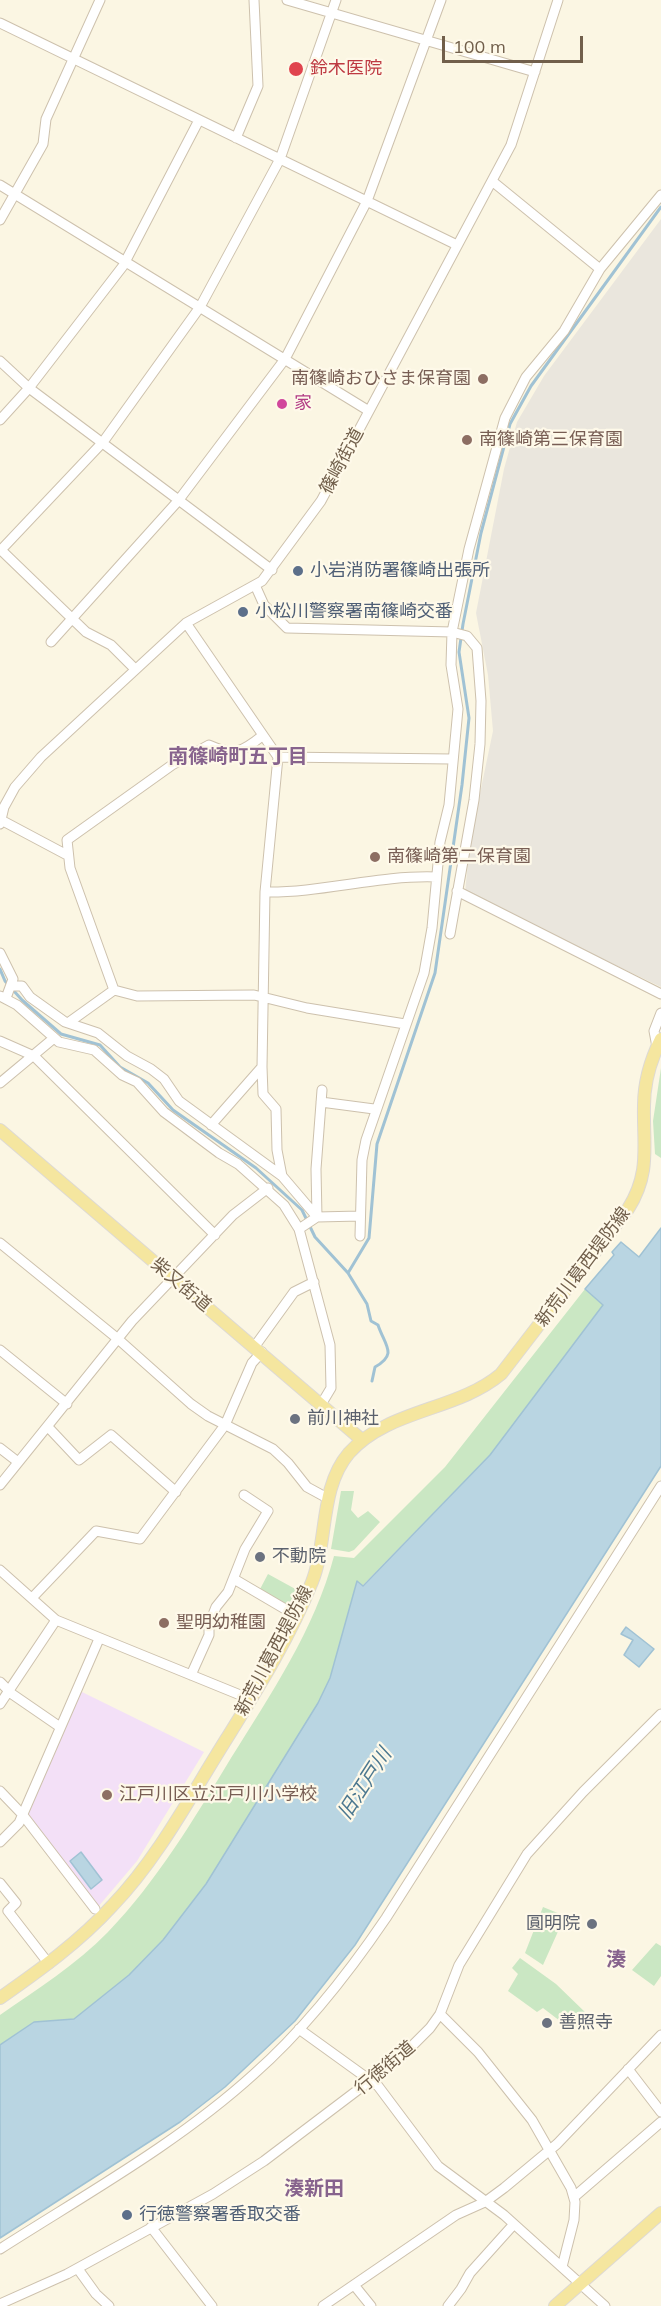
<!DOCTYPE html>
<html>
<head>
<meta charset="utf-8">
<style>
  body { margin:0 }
  #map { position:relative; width:661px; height:2306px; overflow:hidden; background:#fbf6e3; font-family:Mulish,sans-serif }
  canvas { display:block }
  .scale { position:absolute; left:442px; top:36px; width:141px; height:27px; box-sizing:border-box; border:3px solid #715f4b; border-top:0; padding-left:8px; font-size:18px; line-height:21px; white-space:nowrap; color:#715f4b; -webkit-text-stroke:4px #fef9e9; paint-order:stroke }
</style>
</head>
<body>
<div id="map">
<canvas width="661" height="2306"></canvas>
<div class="scale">100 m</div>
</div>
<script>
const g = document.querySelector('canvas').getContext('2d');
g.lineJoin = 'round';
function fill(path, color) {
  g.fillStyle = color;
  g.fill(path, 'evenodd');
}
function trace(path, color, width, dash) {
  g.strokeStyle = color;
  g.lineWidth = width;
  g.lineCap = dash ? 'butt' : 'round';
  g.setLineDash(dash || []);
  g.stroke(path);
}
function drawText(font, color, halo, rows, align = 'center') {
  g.font = font + ' Mulish,"Noto Sans JP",sans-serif';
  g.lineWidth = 4.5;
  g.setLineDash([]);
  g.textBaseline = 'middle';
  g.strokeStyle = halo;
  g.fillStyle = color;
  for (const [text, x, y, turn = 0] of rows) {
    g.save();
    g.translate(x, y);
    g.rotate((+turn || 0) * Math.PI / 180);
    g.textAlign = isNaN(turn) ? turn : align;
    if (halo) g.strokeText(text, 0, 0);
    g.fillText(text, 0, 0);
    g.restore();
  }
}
const industrial = new Path2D(`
  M661,219V987L465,893L470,841L493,731L488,675L476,613L504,469L517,422L544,376Z`);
const education = new Path2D(`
  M80,1691L204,1752L137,1861L98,1907L30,1818L28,1811Z`);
const green = new Path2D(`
  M661,1068V1158L655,1154L653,1121Z
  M585,1289L603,1305L490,1455L362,1586L357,1582L330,1678L318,1703L206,1884L163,1940L129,1975L98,2001L74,2019L34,2022L0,2045V2015C36,1990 77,1964 108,1932C157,1881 194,1819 231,1758C270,1695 315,1629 334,1556L354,1558L445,1467Z
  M341,1491H354L351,1510L358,1518L368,1511L380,1522L354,1550L349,1552L331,1549Z
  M268,1574L299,1591L289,1609L259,1591Z
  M543,1907L565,1916L543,1965L525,1953Z
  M656,1943L661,1946V1976L654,1986L632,1970Z
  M520,1958L556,1984L586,2013L573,2031L543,2008L537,2012L508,1991L518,1974L512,1968Z`);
const water = new Path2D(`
  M661,1228V1466L355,1945L295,2021L225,2087L180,2122L0,2238V2045L34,2022L74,2019L129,1975L163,1940L206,1884L318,1703L330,1678L357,1581L363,1586L490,1455L603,1305L585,1289L614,1255L612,1252L621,1242L639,1257Z
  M626,1627L654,1649L639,1667L624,1655L633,1640L621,1634Z
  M81,1852L102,1880L91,1889L70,1861Z`);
const stream = new Path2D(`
  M0,969L5,981L22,1000L61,1034L100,1045L120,1067L148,1083L173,1110L256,1168L302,1210L315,1237L348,1273
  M372,1381L375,1367C398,1354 385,1346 378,1325L371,1321L367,1304L348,1273L369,1238L377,1144L435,973L462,785L469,718L459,652L463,624L481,533L510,424L531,386L661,207`);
const minor = new Path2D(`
  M287,0L535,72
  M0,23L457,245
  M236,138L258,86L254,0
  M492,181L600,269
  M0,185L369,411
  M0,220L43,144L46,119L100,0
  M0,361L29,388L272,570
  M0,420L29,388L123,266L199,120
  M0,549L86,632L111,645L135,669
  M0,551L103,442L200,307L280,159L336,0
  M255,585L264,605L287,628L452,632L467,636L477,648L481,701L480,744L474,800L450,934
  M186,623L278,757L452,759
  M51,642L178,501L285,359L367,201L441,0
  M278,757L265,892L262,1067L263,1094L276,1109L277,1150L282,1176
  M3,821L67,855
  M0,824L4,807L15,787L41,757L186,623L262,581L321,501L511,145L558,0
  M457,891L661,994
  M265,892C322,893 378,875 436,877
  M0,953L13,979L6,998
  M13,986H22L30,997L65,1022L98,1033L127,1056L151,1069L164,1079L179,1101L282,1176L317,1217L360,1216
  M114,990L137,996L254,995L307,1008L405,1024
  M0,996L17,1005L59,1042L94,1050L122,1075L137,1082L164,1112L219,1153L238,1164L284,1205L299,1229L330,1345L331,1388L322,1403
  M68,1023L114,990L70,868L67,840L172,765L209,745C234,756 241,753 262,736
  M0,1041L34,1056L215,1235
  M657,1047L654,1031L661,1013
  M0,1083L54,1038
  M321,1102L374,1109
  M211,1125L262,1067
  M299,1229L317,1217L316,1169L322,1090
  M360,1236L362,1160L366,1140L424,973L432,928L440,842L449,805L458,709L451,665L452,632L469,549L505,418L526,377L564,331L600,269L661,195
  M0,1243L118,1339L191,1404L208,1416L273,1449L288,1463L307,1487L329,1499
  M255,1346L294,1292L314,1282
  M0,1350L67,1404
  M48,1427L79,1460L111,1435L176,1492
  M0,1448L18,1462
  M0,1485L132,1321L233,1215L268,1188
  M0,1570L56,1620L250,1699
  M234,1579L297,1616
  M32,1598L96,1531L140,1539L225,1425L252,1363L262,1352
  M191,1675L209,1635V1625L216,1607L228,1592L245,1549L268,1511L244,1495
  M0,1682L12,1694L60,1727
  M0,1704L56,1620
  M0,1791L22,1814L95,1909
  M0,1842L19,1823L99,1639
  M0,1883L16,1903L8,1911L49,1964
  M440,2014L478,2052L532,2120L571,2188L575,2202L574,2220L562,2267
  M299,2029L378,2086L438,2166L504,2215L605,2306
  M628,2069L661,2112
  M574,2197L661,2122
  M151,2227L212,2306
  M0,2249C86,2194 178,2143 254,2074C305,2029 348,1974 386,1918L661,1486
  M78,2269L96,2294L109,2306
  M354,2285L371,2306
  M0,2304L67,2274L213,2194L264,2161L400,2058L430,2028L440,2014L459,1965L527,1854L583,1792L661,1714
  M323,2306L456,2215L485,2202L504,2188L557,2144L661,2035
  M448,2306L461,2289L470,2273L514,2224`);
const major = new Path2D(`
  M0,1130L362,1440
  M0,1998C40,1970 79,1942 112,1906C159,1857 191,1795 227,1738C258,1688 290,1637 312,1582C328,1542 319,1488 349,1453C388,1409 457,1411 501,1374L628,1209C651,1173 643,1145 644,1106C644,1083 651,1059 661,1039
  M555,2306L661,2213`);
const markers = [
  [296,69,8,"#e0444e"],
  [483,379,6,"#8d6e63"],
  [282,404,6,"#d1479c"],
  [467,440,6,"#8d6e63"],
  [298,571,6,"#5c6f8a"],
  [243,612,6,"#5c6f8a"],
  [375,857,6,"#8d6e63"],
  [295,1419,6,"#6b7280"],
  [260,1557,6,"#6b7280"],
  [164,1623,6,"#8d6e63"],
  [107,1795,6,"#8d6e63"],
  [592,1924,6,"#6b7280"],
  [547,2023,6,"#6b7280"],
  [127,2215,6,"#5c6f8a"]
];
const healthNames = [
  ["鈴木医院",310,69]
];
const educationNames = [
  ["南篠崎おひさま保育園",471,379,"right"],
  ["南篠崎第三保育園",479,440],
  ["南篠崎第二保育園",387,857],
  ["聖明幼稚園",176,1623],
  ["江戸川区立江戸川小学校",119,1795]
];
const hotelNames = [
  ["家",294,404]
];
const streetNames = [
  ["篠崎街道",342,461,-62],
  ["新荒川葛西堤防線",583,1267,-53],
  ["柴又街道",181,1285,40],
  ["新荒川葛西堤防線",274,1651,-62],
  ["行徳街道",385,2068,-40]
];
const serviceNames = [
  ["小岩消防署篠崎出張所",310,571],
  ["小松川警察署南篠崎交番",255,612],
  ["行徳警察署香取交番",139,2215]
];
const worshipNames = [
  ["前川神社",307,1419],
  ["不動院",272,1557],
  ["圓明院",580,1924,"right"],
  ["善照寺",559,2023]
];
const neighbourhoodNames = [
  ["南篠崎町五丁目",238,757],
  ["湊",616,1960],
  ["湊新田",314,2189]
];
const waterNames = [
  ["旧江戸川",365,1784,-57]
];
fill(industrial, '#eae6dd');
fill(education, '#f3e0f7');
fill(green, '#cae7c3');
fill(water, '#b9d5e2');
trace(water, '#a0c2d4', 1.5);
trace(stream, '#a0c2d4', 3);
trace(minor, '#cdc1ad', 11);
trace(major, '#ddd9d4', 14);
trace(minor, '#fff', 9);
trace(major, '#f5e69f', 12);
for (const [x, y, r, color] of markers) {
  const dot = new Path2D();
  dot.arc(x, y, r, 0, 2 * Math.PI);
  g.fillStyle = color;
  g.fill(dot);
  trace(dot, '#fef9e9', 2);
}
drawText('18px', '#be3a42', '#fef9e9', healthNames, 'left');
drawText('18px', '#785e54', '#fef9e9', educationNames, 'left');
drawText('18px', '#b23c85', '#fef9e9', hotelNames, 'left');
drawText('18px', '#715f4b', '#fef9e9', streetNames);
drawText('18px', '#4e5e75', '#fef9e9', serviceNames, 'left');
drawText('18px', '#5b616d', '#fef9e9', worshipNames, 'left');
drawText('bold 20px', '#87638d', '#fef9e9', neighbourhoodNames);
drawText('italic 20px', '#4c7890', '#fef9e9', waterNames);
</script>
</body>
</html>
